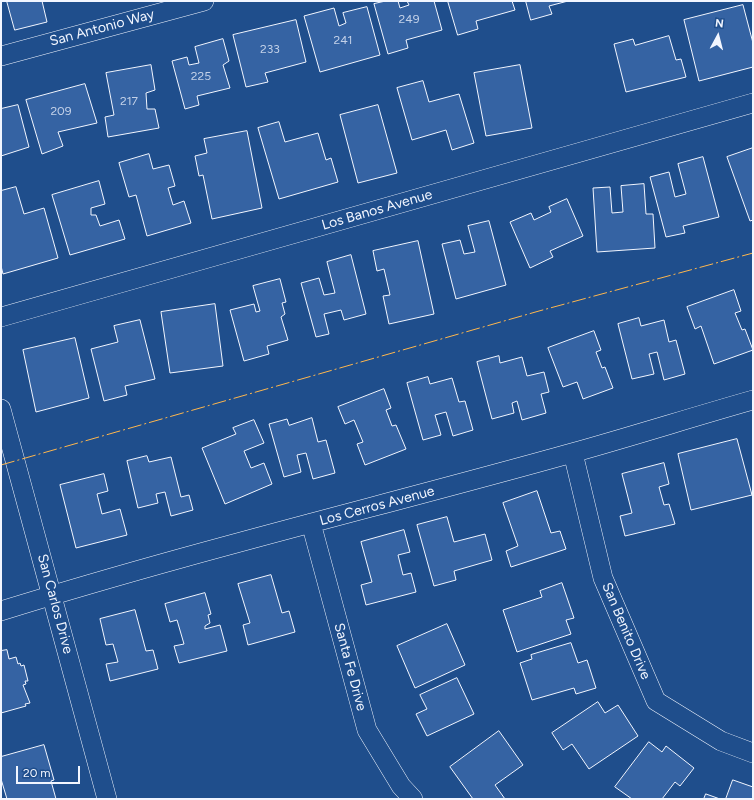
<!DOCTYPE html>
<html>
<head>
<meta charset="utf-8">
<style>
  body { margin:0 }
  #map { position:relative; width:754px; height:800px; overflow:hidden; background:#1f4e8c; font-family:Figtree,sans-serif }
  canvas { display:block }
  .frame { position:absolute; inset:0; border:2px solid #f2f6ff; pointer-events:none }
  .north { position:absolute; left:698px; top:16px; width:40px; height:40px; -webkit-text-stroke:3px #1f4e8c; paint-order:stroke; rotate:7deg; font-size:11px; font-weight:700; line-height:16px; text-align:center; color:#f2f6ff }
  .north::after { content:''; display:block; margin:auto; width:14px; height:18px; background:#f2f6ff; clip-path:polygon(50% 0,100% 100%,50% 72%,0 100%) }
  .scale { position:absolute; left:16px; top:766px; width:64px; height:18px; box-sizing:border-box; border:2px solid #f2f6ff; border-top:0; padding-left:5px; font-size:12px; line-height:14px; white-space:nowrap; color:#f2f6ff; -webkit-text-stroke:3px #1f4e8c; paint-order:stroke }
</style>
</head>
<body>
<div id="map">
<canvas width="754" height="800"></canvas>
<div class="frame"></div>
<div class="north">N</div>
<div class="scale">20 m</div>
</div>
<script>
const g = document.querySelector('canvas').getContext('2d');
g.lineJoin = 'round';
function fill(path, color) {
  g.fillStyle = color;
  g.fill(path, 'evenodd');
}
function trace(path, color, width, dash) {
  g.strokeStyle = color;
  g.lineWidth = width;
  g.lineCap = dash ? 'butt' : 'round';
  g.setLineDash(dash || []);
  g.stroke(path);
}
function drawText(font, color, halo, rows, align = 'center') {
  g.font = font + ' Figtree,sans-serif';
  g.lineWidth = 3;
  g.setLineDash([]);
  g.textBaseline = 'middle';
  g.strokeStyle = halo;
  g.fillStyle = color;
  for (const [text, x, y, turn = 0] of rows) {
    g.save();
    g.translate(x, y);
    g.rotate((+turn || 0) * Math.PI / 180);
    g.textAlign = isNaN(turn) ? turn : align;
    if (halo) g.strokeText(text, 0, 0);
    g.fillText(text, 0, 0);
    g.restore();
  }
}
const building = new Path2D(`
  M7,1H42L47,22L15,30Z
  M386,1H398L400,8L409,5L407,1H434L442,30L406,40L408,48L388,54L374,4Z
  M448,1H512L515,10L476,21L478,29L458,35Z
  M526,1H568L549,6L552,14L531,20Z
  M743,5L753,43V67L699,81L684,20Z
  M367,7L380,55L320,72L304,16L334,8L339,26L346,23L343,13Z
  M296,20L306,62L265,73L268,82L246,87L233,35Z
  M669,36L676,60L681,59L686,77L626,92L614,44L633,39L635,45Z
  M223,39L229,61L223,65L230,88L197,96L199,105L185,109L172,61L187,57L189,65L199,63L195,47Z
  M151,65L155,90L146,93L147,109H155L159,128L108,137L105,117L114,115L106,73Z
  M520,65L532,128L486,136L474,73Z
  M423,81L429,102L459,94L474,143L452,150L446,130L412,140L397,88Z
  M85,84L97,123L58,132L63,146L42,154L26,100Z
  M18,105L29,147L1,156V109Z
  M378,105L397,173L358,183L340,115Z
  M279,122L285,142L318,133L326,160L331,158L338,182L279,199L258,128Z
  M247,131L262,208L212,219L203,175L199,176L195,156L207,153L204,139Z
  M753,148V220L750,221L727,157Z
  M149,154L153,169L169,165L175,186L168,188L173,205L184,201L191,223L147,236L136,195L129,197L119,163Z
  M703,157L719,217L683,226L685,233L666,237L650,177L669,172L675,197L686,194L678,164Z
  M99,181L105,204L91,208V215H96L100,226L119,220L125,239L70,255L52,195Z
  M644,184L646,214H653L655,248L597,252L593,188L610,187L612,213L623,212L621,186Z
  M16,187L24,214L44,208L58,258L3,274L1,266V191Z
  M567,199L583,236L550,251L553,257L530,268L510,222L531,213L534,220L551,212L549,207Z
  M489,221L506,285L456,299L442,244L460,240L464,254L475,252L468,226Z
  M418,241L434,314L389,324L383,296L390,295L384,269L377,271L373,251Z
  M351,255L366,314L344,320L341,310L324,314L329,334L316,337L301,283L319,278L324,295L335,293L327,262Z
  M280,279L286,302L282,303L285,314L281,317L288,340L267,346L269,354L244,361L230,310L254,304L256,312L260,311L253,286Z
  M734,290L741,311L735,313L742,330L745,329L753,350L714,364L701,326L695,329L687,307Z
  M215,304L223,366L170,373L161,312Z
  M639,318L641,326L664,320L669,342L676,340L685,374L664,380L657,352L649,354L654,374L632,379L618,324Z
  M140,320L155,379L125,386L127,395L104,401L91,349L118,342L114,326Z
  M594,331L601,350L596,352L602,368L605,367L613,388L583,399L577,382L563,387L548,348Z
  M75,338L89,398L36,412L23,350Z
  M499,356L500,363L522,357L527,376L544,372L549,392L541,394L546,413L522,420L517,401L512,403L514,413L492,419L477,362Z
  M428,377L430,384L452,378L459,402L465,401L473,430L453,436L446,412L435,415L441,435L423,440L407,383Z
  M384,389L391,408L386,410L392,426L396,425L406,449L365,465L357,444L363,442L354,420L345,424L338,407Z
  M312,418L318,442L326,440L335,473L313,479L306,453L297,455L301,472L284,477L269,424L287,419L289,425Z
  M254,420L264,443L244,451L251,468L264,463L272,484L225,504L202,448L236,434L233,428Z
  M737,439L752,495L691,510L678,454Z
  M147,456L149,462L171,457L181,497L189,495L193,510L171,516L165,492L156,494L158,503L138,508L127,461Z
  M664,463L669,484L659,487L664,505L669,504L675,524L625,536L620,516L632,513L622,474Z
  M104,474L108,491L97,494L102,514L120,509L127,535L76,548L60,485Z
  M537,491L551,533L560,531L566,549L511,567L506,551L518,546L503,503Z
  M447,517L454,542L485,534L492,560L454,571L456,580L434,586L417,525Z
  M404,530L410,552L398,555L403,575L411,573L416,592L366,605L361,585L372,582L361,542Z
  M271,575L282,613L289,611L295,632L248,645L243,625L250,623L238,584Z
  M562,583L574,618L566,620L571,634L517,652L503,610L542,597L540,591Z
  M205,593L211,614L208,615L210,623L205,626V629L220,625L227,651L179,663L174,646L184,644L177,620L170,622L165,604Z
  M135,610L146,651L153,650L158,669L110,681L106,664L118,662L113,644L106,645L100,619Z
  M447,624L465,665L415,688L397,646Z
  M571,643L578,663L587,660L596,688L576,694L574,688L532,700L520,663L532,659L531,655Z
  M7,650L9,659L16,657L18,664L20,663L21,666L24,665L28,681H25L26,684L23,685L30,703L25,704L26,706L1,713V651Z
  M457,678L474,714L427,736L416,714L427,709L420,695Z
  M598,702L605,713L618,705L638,736L589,769L572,744L563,750L552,733Z
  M499,731L523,765L495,785L505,799H473L450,767Z
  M649,742L662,752L666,746L694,768L680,786L675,782L662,799H632L615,787Z
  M44,745L54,780L51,781L56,799H7L1,779V757Z
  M733,780L753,787V799H726Z
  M706,794L720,799H704Z`);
const minor = new Path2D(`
  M1,56L204,1
  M1,317L753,103
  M1,409L107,799
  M573,453L603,578L656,701L721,741L753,753
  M311,523L367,730L401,786L413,799
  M1,611C190,552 382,506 572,453C633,436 693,417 753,400`);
const power = new Path2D(`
  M1,465L539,311L753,253`);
const numberNames = [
  ["249",409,19],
  ["241",343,40],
  ["233",270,49],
  ["225",201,76],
  ["217",129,101],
  ["209",61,111]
];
const streetNames = [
  ["San Antonio Way",102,28,-15],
  ["Los Banos Avenue",377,210,-16],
  ["Los Cerros Avenue",377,506,-15],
  ["San Carlos Drive",55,604,75],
  ["San Benito Drive",626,631,67],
  ["Santa Fe Drive",350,667,75]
];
fill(building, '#3563a3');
trace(building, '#f2f6ff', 1);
trace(minor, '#f2f6ff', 20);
trace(minor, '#1f4e8c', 19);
trace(power, '#ffb74d', 1, [14, 3, 2, 3]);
drawText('12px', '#c3d1e8', null, numberNames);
drawText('14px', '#f2f6ff', '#1f4e8c', streetNames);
</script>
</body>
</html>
